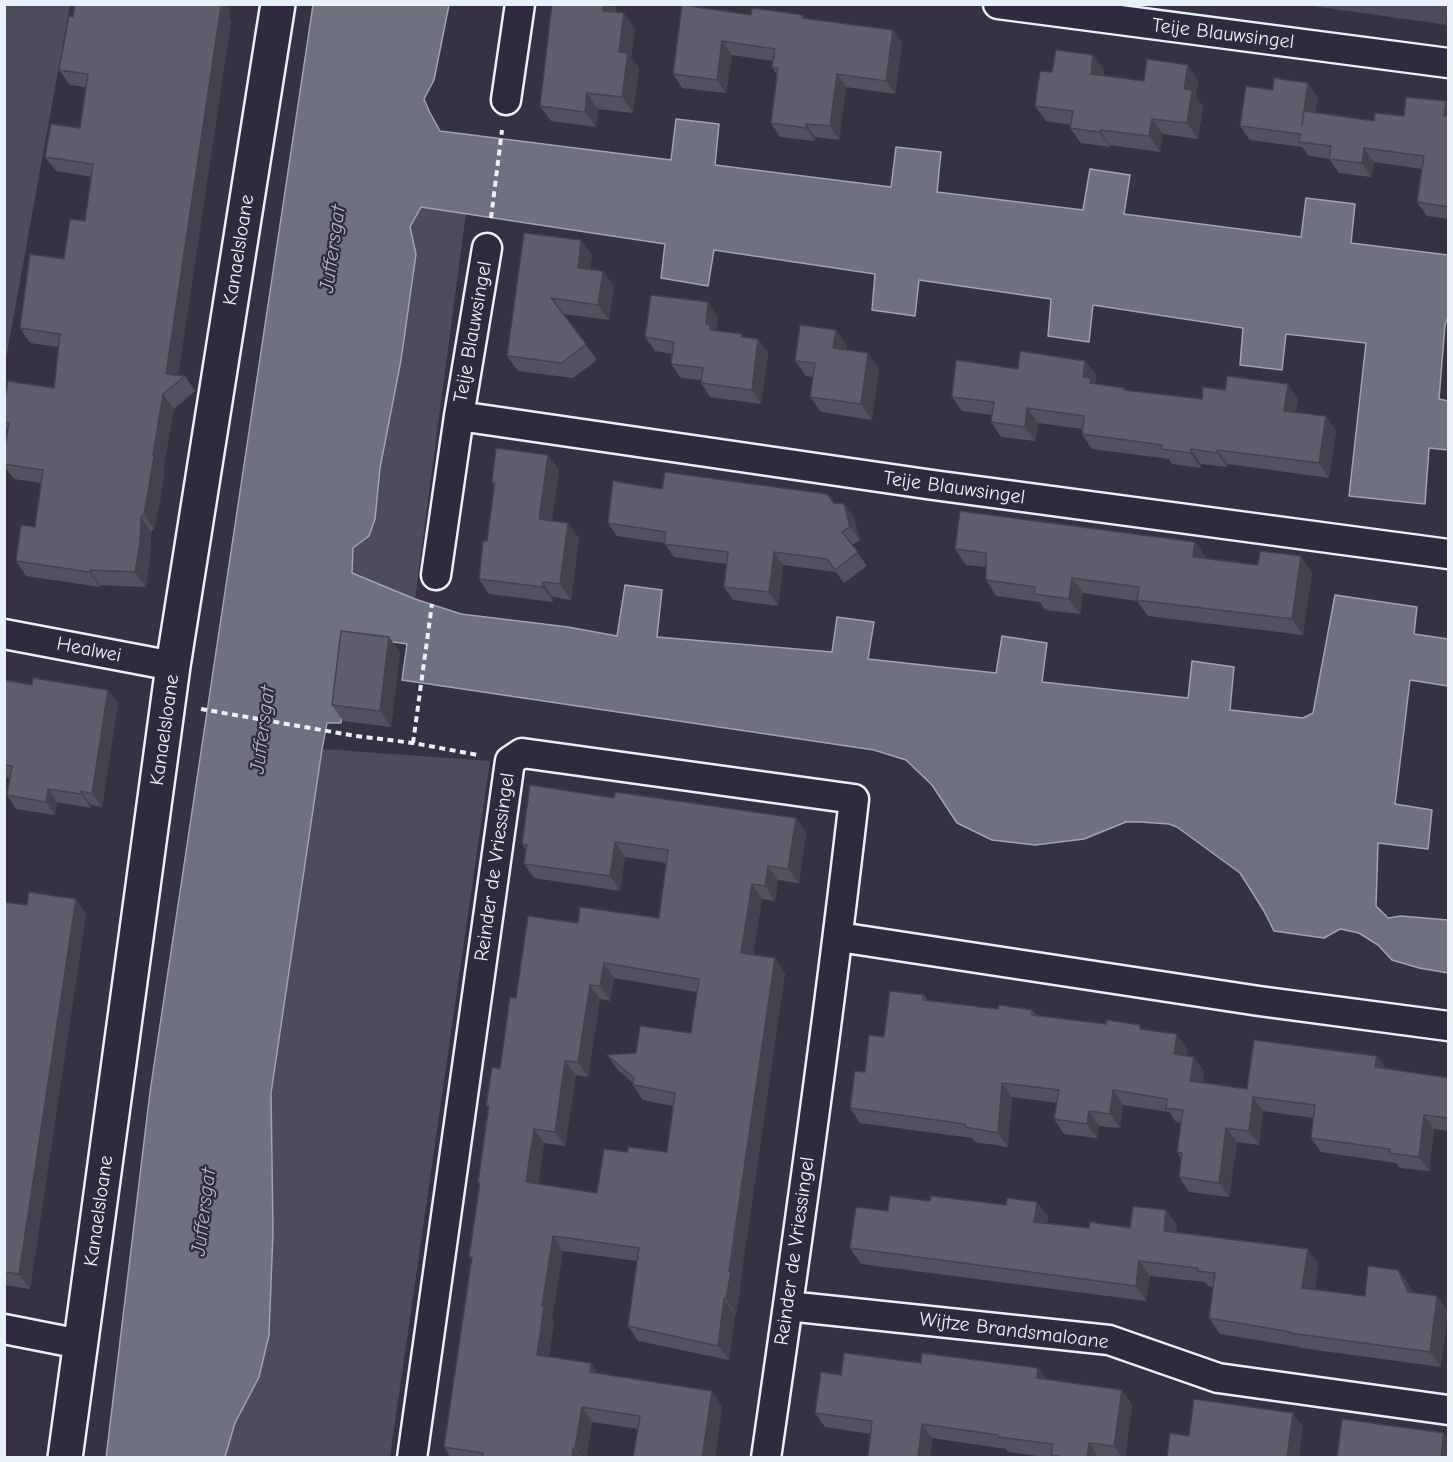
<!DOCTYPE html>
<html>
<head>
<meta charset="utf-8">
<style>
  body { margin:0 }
  #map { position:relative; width:1453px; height:1462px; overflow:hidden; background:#363244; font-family:"Comic Neue",sans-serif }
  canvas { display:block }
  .frame { position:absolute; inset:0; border:6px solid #e8f1f8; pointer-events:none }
</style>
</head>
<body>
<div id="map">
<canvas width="1453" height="1462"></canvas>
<div class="frame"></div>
</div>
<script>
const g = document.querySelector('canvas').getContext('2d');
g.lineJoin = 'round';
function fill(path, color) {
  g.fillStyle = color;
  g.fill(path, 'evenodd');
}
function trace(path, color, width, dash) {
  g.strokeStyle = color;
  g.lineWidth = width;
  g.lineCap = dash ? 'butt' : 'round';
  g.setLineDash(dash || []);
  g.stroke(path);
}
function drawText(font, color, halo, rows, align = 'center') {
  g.font = font + ' "Comic Neue",sans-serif';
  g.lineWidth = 4.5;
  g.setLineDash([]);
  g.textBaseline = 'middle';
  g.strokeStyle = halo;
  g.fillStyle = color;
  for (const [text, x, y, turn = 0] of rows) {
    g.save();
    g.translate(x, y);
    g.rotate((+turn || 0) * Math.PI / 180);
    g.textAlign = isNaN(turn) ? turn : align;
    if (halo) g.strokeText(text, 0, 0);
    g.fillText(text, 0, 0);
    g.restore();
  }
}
const green = new Path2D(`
  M5,4L70,5L5,364L4,5Z
  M1306,5H1448V25Z
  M421,206L466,213L415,599L351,573L353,548L369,536L375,519L380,468L401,360L416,254L410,227Z
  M322,749L490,761L390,1457L225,1458L235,1423L259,1377L269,1335L273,1231L271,1093Z`);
const water = new Path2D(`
  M313,5H449L434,80L424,99L429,111L440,131L671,160L676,119L719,124L715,165L891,187L896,147L941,152L937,192L1083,210L1090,169L1130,175L1124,214L1301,237L1306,198L1355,204L1351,243L1448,255V317L1445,325L1439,399L1448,401V450L1429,448L1425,504L1349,496L1366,343L1286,334L1282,370L1240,365L1243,328L1093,305L1089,342L1048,336L1051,299L919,280L915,316L872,310L875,274L714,250L708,286L661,278L665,244L421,207L410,227L416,254L401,360L380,468L375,519L369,536L353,548L352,573L415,599L461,614L568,627L617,636L625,585L662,590L657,637L832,652L837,617L874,622L868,659L996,673L1002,636L1047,643L1042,682L1188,698L1192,661L1234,667L1230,710L1303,718L1313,713L1335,595L1417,607L1414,634L1448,639V686L1410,680L1395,804L1432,810L1428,849L1378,843L1376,906L1388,918L1401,916L1448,920V973L1419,968L1392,960L1378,945L1359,933L1340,929L1324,938L1274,931L1264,911L1240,873L1177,827L1169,824L1141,822H1126L1084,839L1035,845L992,840L957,823L932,785L906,760L874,750L402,680L407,644L353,636L341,723H327L322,749L271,1093L273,1231L269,1335L259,1377L235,1423L225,1457L106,1458L150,1092Z`);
const path = new Path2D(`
  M491,218L502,130
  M201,709L356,736L413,743L478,755
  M413,743L432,604`);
const street = new Path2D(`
  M998,4L1448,63
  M506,100L520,4
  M459,416L933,485L1448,554
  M436,575L459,416L487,248
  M4,634L173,666
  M839,937L1259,1001L1448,1026
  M788,1306L1109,1340L1218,1378L1448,1410
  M4,1329L80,1344
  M412,1458L510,761L522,753L854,799C829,1019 798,1238 766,1458`);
const secondary = new Path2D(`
  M65,1458L173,666L278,4`);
const wall = new Path2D(`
  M616,8V12L635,29L631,58L639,68L633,113L598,109L596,127L551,121L540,106Z
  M751,15H803L805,18L893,30L902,43L895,94L846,87L839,140L816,137L815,141L780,137L771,123L777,75L772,67L773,61L732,55L726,93L682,88L673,74Z
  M73,17L229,18L231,21L178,375L185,376L195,391L174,409L163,469L165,470L160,500L154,529L151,532L150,557L146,587L100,585V587L26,576L16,561L35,527L41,483L14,479L4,466V454L8,430L4,425V404L54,388L58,347L30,343L20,328L64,259L85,221L92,177L56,171L45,157L80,128L86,87L70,85L59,70Z
  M1093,55L1104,70V75L1144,81L1188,65L1198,81L1196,97L1203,106L1198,139L1163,134L1160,152L1110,145V147L1081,143L1070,128L1071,125L1046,121L1035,106L1052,72Z
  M1318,97L1315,112L1374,121L1404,116L1446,101L1449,105V219L1427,216L1417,202L1422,169L1374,162L1371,177L1339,173L1329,159L1309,156L1302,147L1250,140L1240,126Z
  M581,240L592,256L590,269L614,286L609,320L563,314L597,360L573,378L518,371L507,356Z
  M718,316L716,331L744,337L758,339L768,353L761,404L710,397L701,383V380L681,378L671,364L673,354L655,351L645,337Z
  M836,330L847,346L846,350L879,369L872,420L821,412L810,397L813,377L806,376L795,361Z
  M1085,361L1096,375L1095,384L1124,388L1126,390L1202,399H1298L1296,412L1326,416L1336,431L1329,478L1228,464L1227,467L1201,464V468L1172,464L1169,459L1092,449L1082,434V429L1038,423L1035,441L1001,437L991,422L992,415L962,411L952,397L1018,369Z
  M559,470L552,521L579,538L571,600L553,597V602L489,594L479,579L487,541L494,486L492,482Z
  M662,489L844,504L854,518L860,540L852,545L867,566L844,583L836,572L783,565L778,606L733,600L724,587L727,564L674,557L664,543L617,536L608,523Z
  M1195,542L1206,558L1312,572L1303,635L1148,616L1137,601L1083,593L1080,614L1045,610L1040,602L996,596L986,580V567L966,565L955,549Z
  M400,652L391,727L343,721L332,705Z
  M4,680L118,703L102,807L91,805V808L57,802L55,815L16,809L7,795L10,778L4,777Z
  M614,798L796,818L806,833L799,883L778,880L775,901L762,899L753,955L785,973L740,1284L741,1286L736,1314H735L729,1360L638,1341L628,1326L637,1261L563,1251L552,1318L554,1321L549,1356L598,1373L722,1406L715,1458H633L638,1429L592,1422L586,1458H451L444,1447L471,1260L469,1257L479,1185L478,1182L488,1108L486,1106L500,1069L516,998L578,923L659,918L666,863L625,857L620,891L534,878L524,864L526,850L522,844ZM614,978L697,992L691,1033L636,1053L607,1055L617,1069L633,1083V1085L643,1100L673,1106L667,1152H628L597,1193L538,1184L544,1143L565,1146L576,1075L588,1077L600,999L610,1001Z
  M4,902L86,913L30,1289L4,1285Z
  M924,995L928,1001L998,1009L1032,1010L1036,1015L1144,1029L1187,1048L1186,1056L1194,1057L1204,1072L1202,1083L1247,1089L1377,1056L1386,1069L1449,1078V1131L1434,1129L1429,1171L1400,1168L1396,1163L1321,1152L1311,1138L1314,1118L1263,1111L1259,1145L1237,1142L1229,1197L1189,1192L1179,1177L1181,1158L1177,1152L1181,1123L1176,1122L1169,1112L1123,1105L1120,1128L1099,1126L1097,1138L1064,1134L1054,1119L1057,1103L1012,1097L1008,1147L975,1142L972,1138L860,1123L850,1108L865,1072Z
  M930,1201L1006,1205L1037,1202L1048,1217L1047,1223L1089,1228H1130L1177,1225L1176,1232L1308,1249L1318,1264L1315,1289L1365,1296L1398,1270L1409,1285L1412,1292L1448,1311L1441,1367L1301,1348L1300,1347L1220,1334L1209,1318L1213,1287L1208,1286L1205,1282L1150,1276L1146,1301L861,1264L850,1248L888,1211Z
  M921,1363L1038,1368L1046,1379L1132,1404L1125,1458H1053L1008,1452L1006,1449L932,1438L930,1458H868L871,1434L825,1427L815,1413L841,1375Z`);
const shadedWall = new Path2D(`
  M219,4H231L229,18L231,21L177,383L166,374Z
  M604,4H614L616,8L614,27L603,11Z
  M624,13L635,29L631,58L639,68L633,113L622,97L619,52Z
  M893,30L902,43L895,94L886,81Z
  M722,41L732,55L726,93L717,80Z
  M1093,55L1104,70L1102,89L1091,74Z
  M1188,65L1198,81L1196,97L1203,106L1198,139L1187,123L1184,89Z
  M837,74L846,87L839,140L830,126Z
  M1308,83L1318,97L1311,139L1302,125Z
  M587,93L598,109L596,127L585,112Z
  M1446,101L1449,105V121L1444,116Z
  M1152,119L1163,134L1160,152L1149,136Z
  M806,124L816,137L815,141L806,128Z
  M1100,130L1110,145V147L1099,132Z
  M1364,148L1374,162L1371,177L1362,163Z
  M581,240L592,256L588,283L578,268Z
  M603,271L614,286L609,320L598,305Z
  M708,302L718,316L716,333L720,344L706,324Z
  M836,330L847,346L844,364L833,348Z
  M758,339L768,353L761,404L752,390Z
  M868,353L879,369L872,420L861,404Z
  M1085,361L1096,375L1095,384L1101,393L1083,377Z
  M1288,384L1298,399L1294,426L1284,411Z
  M163,394L174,409L163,469L165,470L160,500L154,529L144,514L153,455Z
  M1027,408L1038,423L1035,441L1025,427Z
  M1326,416L1336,431L1329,478L1319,463Z
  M1191,449L1201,464V468L1190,453Z
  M1217,450L1228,464L1227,467L1217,453Z
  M548,455L559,470L550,535L539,519Z
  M844,504L854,518L860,540L850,527Z
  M141,517L151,532L150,557L146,587L135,572Z
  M568,523L579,538L571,600L560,584Z
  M1195,542L1206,558L1204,572L1193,557Z
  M774,552L783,565L778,606L769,592Z
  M1301,556L1312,572L1303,635L1292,619Z
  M90,570L100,585V587L89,572Z
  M1072,578L1083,593L1080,614L1069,599Z
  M543,582L553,597V602L542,587Z
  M389,637L400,652L391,727L380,711Z
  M108,690L118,703L102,807L92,794Z
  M48,789L57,802L55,815L46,802Z
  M81,791L91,805V808L81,794Z
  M796,818L806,833L799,883L788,869Z
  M615,842L625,857L620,891L610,876Z
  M768,866L778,880L775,901L765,886Z
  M752,884L762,899L751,968L741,953Z
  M76,899L86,913L30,1289L19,1274Z
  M775,958L785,973L740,1284L741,1286L736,1314L726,1299Z
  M604,963L614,978L610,1001L600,986Z
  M590,985L600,999L588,1077L578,1062Z
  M1177,1034L1187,1048L1184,1069L1174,1054Z
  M1377,1056L1387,1071L1375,1067Z
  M1194,1057L1204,1072L1200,1096L1190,1081Z
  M565,1061L576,1075L565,1146L555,1132Z
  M1002,1083L1012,1097L1008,1147L998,1133Z
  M1113,1090L1123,1105L1120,1128L1110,1114Z
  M1253,1097L1263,1111L1259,1145L1249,1131Z
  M1089,1111L1099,1126L1097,1138L1087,1124Z
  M1424,1115L1434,1129L1429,1171L1419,1157Z
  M1226,1128L1237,1142L1229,1197L1219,1183Z
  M534,1129L544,1143L536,1197L526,1182Z
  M1037,1202L1048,1217L1045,1237L1034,1222Z
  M1166,1210L1177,1225L1174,1246L1164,1231Z
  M553,1236L563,1251L552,1318L554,1321L547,1369L537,1355L542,1306Z
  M1308,1249L1318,1264L1313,1303L1302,1288Z
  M1139,1261L1150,1276L1146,1301L1136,1286Z
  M1398,1270L1409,1285L1419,1307L1408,1292Z
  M1437,1296L1448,1311L1441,1367L1430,1352Z
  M724,1299L735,1314L729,1360L718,1346Z
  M591,1363L601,1377L590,1372Z
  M1038,1368L1049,1383L1037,1378Z
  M1122,1390L1132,1404L1125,1458H1122L1114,1446Z
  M712,1391L722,1406L715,1458H702Z
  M582,1407L592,1422L586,1458H581L575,1448Z
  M1293,1413L1303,1427L1299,1458H1287Z
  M922,1424L932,1438L930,1458H918Z
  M1444,1433L1449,1439V1458H1441Z
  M1089,1443L1099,1458H1087Z
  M573,1448L580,1458H572Z`);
const building = new Path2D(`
  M75,4H220L221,6L166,374L185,376L163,394L153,455L154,456L149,486L144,514L141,517L140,542L135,572L90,570L89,572L16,561L21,525L35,527L43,470L4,464V454L9,423L4,422V404L8,381L54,388L60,334L20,328L30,254L64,259L70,219L85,221L93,164L45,157L51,124L80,128L88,74L59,70L69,16L73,17Z
  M552,4H604L603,11L624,13L619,52L628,53L622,97L587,93L585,112L540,106Z
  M682,5L751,15L752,8L803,15L802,18L893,30L886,81L837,74L830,126L806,124V128L771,123L778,68L772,67L775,49L722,41L717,80L673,74Z
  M1056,50L1093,55L1091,74L1144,81L1147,59L1188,65L1184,89L1192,90L1187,123L1152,119L1149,136L1100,130L1099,132L1070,128L1073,111L1035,106L1040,71L1052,72Z
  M1274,78L1308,83L1302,125L1304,111L1374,121L1375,113L1404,116L1406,97L1446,101L1444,116H1449V207L1417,202L1424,156L1364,148L1362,163L1329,159L1331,146L1299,142L1300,134L1240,126L1246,86L1273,90Z
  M524,233L581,240L578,268L603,271L598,305L551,298L586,344L562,363L507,356Z
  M651,295L708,302L706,324L710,325V330L742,334L741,337L758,339L752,390L701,383L703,368L671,364L674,342L645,337Z
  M800,325L836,330L833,348L868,353L861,404L810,397L815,363L795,361Z
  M1020,351L1085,361L1083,377L1091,378L1090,383L1124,388V390L1202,399L1203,387L1225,390L1227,376L1288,384L1284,411L1326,416L1319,463L1217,450V453L1191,449L1190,453L1162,449V445L1082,434L1084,416L1027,408L1025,427L991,422L994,402L952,397L956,360L1018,369Z
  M496,448L548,455L539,519L568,523L560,584L543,582L542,587L479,579L483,541H487L495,482H492Z
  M665,472L827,494L834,503L844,504L850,527L842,532L858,552L835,570L827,559L774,552L769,592L724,587L728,552L664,544L666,532L608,523L613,481L662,489Z
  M960,511L1195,542L1193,557L1258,565L1260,551L1301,556L1292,619L1137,600L1139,587L1072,578L1069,599L1034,594L1035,587L986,580V553L955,549Z
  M341,631L389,637L380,711L332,705Z
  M33,678L108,690L92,794L81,791V794L48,789L46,802L7,795L12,766L4,765V680L32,685Z
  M530,785L614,798L615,792L796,818L788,869L768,866L765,886L752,884L741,953L775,958L729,1271L731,1272L726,1299H724L718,1346L628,1326L639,1248L553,1236L542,1306L544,1307L537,1355L591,1363L590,1372L712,1391L702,1458H633L640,1416L582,1407L575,1448H573L572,1458H482L483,1453L444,1447L472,1257H469L480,1183L478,1182L489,1106H486L492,1067L500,1069L510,997L516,998L528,916L578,923L580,907L659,918L668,850L615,842L610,876L524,864L527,845L522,844ZM604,963L699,979L691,1033L640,1026L636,1053L607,1055L634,1078L633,1085L675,1093L667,1152L628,1147V1152L604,1149L597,1193L526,1182L534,1129L555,1132L565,1061L578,1062L590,985L600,986Z
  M29,892L76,899L19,1274L4,1272V902L27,905Z
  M890,991L924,995L923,1000L998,1009L999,1005L1032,1010V1015L1106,1024L1107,1020L1140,1025V1029L1177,1034L1174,1054L1194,1057L1190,1081L1247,1089L1254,1040L1377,1056L1375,1067L1449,1078V1118L1424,1115L1419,1157L1390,1153V1149L1311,1138L1315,1105L1253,1097L1249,1131L1226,1128L1219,1183L1179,1177L1182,1153L1177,1152L1183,1110L1166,1108L1167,1099L1113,1090L1110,1114L1089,1111L1087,1124L1054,1119L1059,1090L1002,1083L998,1133L965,1127V1124L850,1108L855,1071L865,1072L869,1035L884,1037Z
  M890,1196L930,1201L931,1196L1006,1205L1007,1198L1037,1202L1034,1222L1089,1228L1090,1222L1130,1228L1133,1206L1166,1210L1164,1231L1308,1249L1302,1288L1365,1296L1368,1266L1398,1270L1408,1292L1437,1296L1430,1352L1290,1333L1291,1332L1209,1318L1215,1273L1197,1271L1198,1268L1139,1261L1136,1286L850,1248L856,1207L888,1211Z
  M844,1353L921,1363L922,1353L1038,1368L1037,1378L1122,1390L1114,1446L1089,1443L1087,1458H1069L1051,1455L1053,1444L998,1437V1435L922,1424L918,1458H868L872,1421L815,1413L821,1372L841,1375Z
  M1194,1399L1293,1413L1287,1458H1167L1170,1433L1189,1436Z
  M1342,1419L1444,1433L1441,1458H1337Z`);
const streetNames = [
  ["Teije Blauwsingel",1223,34,7],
  ["Kanaelsloane",239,250,-81],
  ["Teije Blauwsingel",473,332,-80],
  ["Teije Blauwsingel",954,488,8],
  ["Healwei",89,650,11],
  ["Kanaelsloane",165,730,-82],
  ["Reinder de Vriessingel",495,867,-82],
  ["Kanaelsloane",99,1211,-82],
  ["Reinder de Vriessingel",795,1251,-82],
  ["Wijtze Brandsmaloane",1014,1331,7]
];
const waterNames = [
  ["Juffersgat",333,249,-82],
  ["Juffersgat",263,730,-83],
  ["Juffersgat",204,1212,-83]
];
fill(green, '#4d4b5c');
fill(water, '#70717f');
trace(water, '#a0a4af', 1.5);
trace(street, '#e8f1f8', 33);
trace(secondary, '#e8f1f8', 38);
trace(path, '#e8f1f8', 4, [6, 4.5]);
trace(street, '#2f2a3d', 28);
trace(secondary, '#2f2a3d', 33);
fill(wall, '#53515f');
fill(shadedWall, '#43424d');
fill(building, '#605e6e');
trace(building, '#43424d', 1.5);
drawText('20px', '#e8f1f8', '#2f2a3d', streetNames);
drawText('italic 21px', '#b2b7c2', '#2f2a3d', waterNames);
</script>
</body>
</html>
